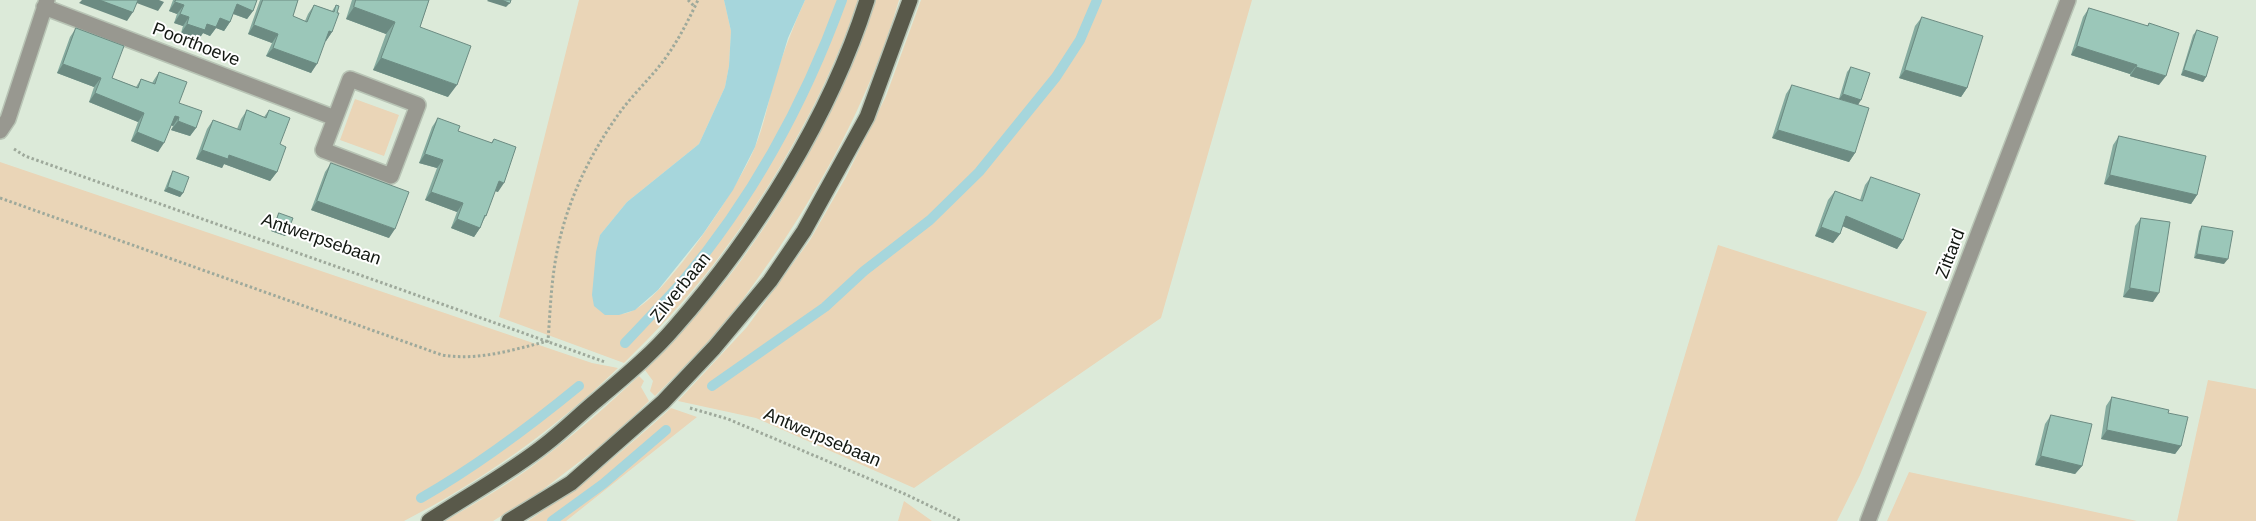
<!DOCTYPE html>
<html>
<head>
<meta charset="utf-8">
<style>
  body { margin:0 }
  canvas { display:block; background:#dcead9 }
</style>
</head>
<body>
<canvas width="2256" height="521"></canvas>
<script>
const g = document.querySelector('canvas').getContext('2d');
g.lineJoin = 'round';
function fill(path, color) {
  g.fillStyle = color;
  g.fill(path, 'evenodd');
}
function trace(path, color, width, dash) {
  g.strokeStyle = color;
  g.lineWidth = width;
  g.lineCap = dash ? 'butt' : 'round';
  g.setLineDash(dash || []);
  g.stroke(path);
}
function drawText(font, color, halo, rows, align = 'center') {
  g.font = font + ' Arial,sans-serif';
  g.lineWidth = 4;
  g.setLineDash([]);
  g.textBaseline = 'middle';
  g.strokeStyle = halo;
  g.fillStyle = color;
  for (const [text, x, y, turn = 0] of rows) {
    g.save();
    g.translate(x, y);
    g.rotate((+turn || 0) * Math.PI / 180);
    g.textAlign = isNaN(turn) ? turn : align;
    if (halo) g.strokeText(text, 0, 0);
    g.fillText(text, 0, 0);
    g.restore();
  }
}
const green = new Path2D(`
  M579,0H724L731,31L729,66L725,87L699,144L627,202L600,235L605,314C615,315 625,315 634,310C668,294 741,183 755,147C764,126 768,103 774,81C783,53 793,27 805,0H858C822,109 747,233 669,317C654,333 639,348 624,363L499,317Z
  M875,0H899C873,89 830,171 779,248C756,281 733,315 705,345C689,362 672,379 655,396L650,391L653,381L645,370C678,335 711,301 740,262C798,183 845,93 875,0Z
  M921,0H1252L1161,318L914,488L756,418L678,401L747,327L810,240L846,177L886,96Z
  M355,99L399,115L384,156L340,140Z
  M0,162L592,363L618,368C555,429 482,481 404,521H0Z
  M1718,245L1927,312L1860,475L1837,521H1635Z
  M639,376L644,381L641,387L649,401L612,437L537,494L493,521H445C478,502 512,482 542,459C576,433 608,405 639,376Z
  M2208,380L2256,389V521H2177Z
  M671,408L697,417L566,521H528C579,488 626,449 671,408Z
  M1909,472L2137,521H1887Z
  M904,501L932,521H898Z`);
const water = new Path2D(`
  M724,0H805L788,38L755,147L733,190L703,234L658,290L635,310L619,315H605L594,306L592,295L596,252L600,235L627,202L699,144L725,87L729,66L731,31Z`);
const stream = new Path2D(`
  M625,343C644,323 663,303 682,282C752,199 805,102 842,0
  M712,386L825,307L864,271L930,220L979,172L1056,77L1080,40L1097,0
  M421,498C477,466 529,427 579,386
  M552,521L603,484L666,430`);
const path = new Path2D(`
  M688,0L695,7
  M14,149L25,156L605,362
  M0,198L442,355C479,361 512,350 548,341C550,313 551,285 556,257C565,206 588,157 618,115C632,95 650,79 664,60C678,41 688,21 698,0
  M690,408L728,419L905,494L961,521`);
const minor = new Path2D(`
  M44,7L335,118
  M350,79L418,105L391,176L323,150Z
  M0,131L8,119L47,0
  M1868,521L2068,0`);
const major = new Path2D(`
  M429,521C467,496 511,472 546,444C564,430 580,414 597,400C624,377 652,354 675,327C756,235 830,117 867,0
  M509,521L571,483L663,402L714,348L770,281L804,231L867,117L910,0`);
const wall = new Path2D(`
  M173,0H257L253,11L247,19L233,14L230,22L224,31L216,28L210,36L203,33L199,39L181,33L183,26L174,23L177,14L169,11Z
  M260,0H298L293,16L305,21L308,14L314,5L332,11L336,5L337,13L332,32L326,41H325L311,73L266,56L272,43L248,34Z
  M352,0H429L420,27L448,97L373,70L386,34L346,19Z
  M2089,8L2147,26L2149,23L2159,85L2130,76V74L2071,55L2083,17Z
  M1922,17L1967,88L1961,97L1899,78L1915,26Z
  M76,28L112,78L136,87L141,79L152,83L159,72L179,103L196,128L190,136L171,130L173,126L171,125L158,152L131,141L138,122L89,102L94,87L57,73L70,37Z
  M2197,30L2206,77L2203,82L2181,75L2193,35Z
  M1851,67L1861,100L1839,99L1847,72Z
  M1792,85L1855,153L1849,162L1772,138L1786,94Z
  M247,110L264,117L269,110L280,144L277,172L270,181L224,164L222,168L196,159L207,129L213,120L237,129L241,119Z
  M438,118L458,131L491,143L494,139L498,192L495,191L486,216L483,221L480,228L474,237L451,228L457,212L425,200L437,168L419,163L432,127Z
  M2119,136L2197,195L2191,204L2104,184L2113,145Z
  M331,163L389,238L311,210L325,172Z
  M173,171L183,193L180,197L164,191L170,176Z
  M1871,177L1903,240L1897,249L1842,226L1840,234L1833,243L1815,236L1828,200L1835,191L1860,200L1865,185Z
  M279,213L288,231L285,236L271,231L276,218Z
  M2141,218L2153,302L2123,297L2135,226Z
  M2202,226L2224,264L2194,258L2199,231Z
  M2112,397L2168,413L2181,446L2175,454L2101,439L2106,406Z
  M2051,415L2082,466L2075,474L2035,465L2045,424Z`);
const shadedWall = new Path2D(`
  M82,0H100L133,12L127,21L79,3Z
  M135,0H159L164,2L158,11L134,2Z
  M488,0H502L510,3L506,7L487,1Z
  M175,2L184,5L177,14L169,11Z
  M237,4L253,11L247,19L231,13Z
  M354,7L395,22L386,34L346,19Z
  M180,14L189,17L183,26L174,23Z
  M220,18L230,22L224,31L216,28L210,36L203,33L199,39L181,33L187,24H207Z
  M254,25L278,34L272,43L248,34Z
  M329,31L332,32L326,41L323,40Z
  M2077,46L2137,65L2130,74L2071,55Z
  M273,48L317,64L311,73L266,56Z
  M381,58L457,85L448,97L373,70Z
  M63,64L101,78L94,87L57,73Z
  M2136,67L2166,76L2159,85L2130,76Z
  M1905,70L1967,88L1961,97L1899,78Z
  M2184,70L2206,77L2203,82L2181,75Z
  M95,93L144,113L138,122L89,102Z
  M1843,94L1861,100L1858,105L1839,99Z
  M175,116L179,117L173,126L168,124Z
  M178,121L196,128L190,136L171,130Z
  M1778,130L1855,153L1849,162L1772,138Z
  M137,132L164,143L158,152L131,141Z
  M202,150L229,155L277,172L270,181L224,164L222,168L196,159Z
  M425,154L443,160L437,168L419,163Z
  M2110,175L2197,195L2191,204L2104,184Z
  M499,181L504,183L498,192L492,190Z
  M168,187L183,193L180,197L164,191Z
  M431,192L463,203L457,212L425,200Z
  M317,201L395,229L389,238L311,210Z
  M1846,216L1903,240L1897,249L1840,225Z
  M457,219L480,228L474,237L451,228Z
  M275,226L288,231L285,236L271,231Z
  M1821,227L1840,234L1833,243L1815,236Z
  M2197,254L2228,259L2224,264L2194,258Z
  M2130,288L2159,293L2153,302L2123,297Z
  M2107,430L2181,446L2175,454L2101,439Z
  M2041,456L2082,466L2075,474L2035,465Z`);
const building = new Path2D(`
  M100,0H138L133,12Z
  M176,0H257L253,11L237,4L230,22L220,18L216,27L207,24L205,30L187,24L189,17L180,14L184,5L175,2Z
  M263,0H298L293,16L307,22L314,5L334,12L336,5L339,6L337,13H339L332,32L329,31L317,64L273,48L278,34L254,25Z
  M356,0H429L420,27L471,46L457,85L381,58L395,22L354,7Z
  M502,0H511L510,3Z
  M2089,8L2148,26L2149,23L2179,33L2166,76L2136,67L2137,65L2077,46Z
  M1922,17L1983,36L1967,88L1905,70Z
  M76,28L124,46L112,78L138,88L141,79L155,84L159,72L187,82L179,103L202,111L196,128L178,121L179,117L175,116L164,143L137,132L144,113L95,93L101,78L63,64Z
  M2197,30L2218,37L2206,77L2184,70Z
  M1851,67L1870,73L1861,100L1843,94Z
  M1792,85L1869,108L1855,153L1778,130Z
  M247,110L266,118L269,110L290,118L280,144L286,147L277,172L229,155L228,159L202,150L213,120L240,130Z
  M438,118L460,126L458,131L492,143L494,139L516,147L504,183L499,181L486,216L485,215L480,228L457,219L463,203L431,192L443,160L425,154Z
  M2119,136L2206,156L2197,195L2110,175Z
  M331,163L409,192L395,229L317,201Z
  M173,171L189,177L183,193L168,187Z
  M1871,177L1920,194L1903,240L1846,216L1840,234L1821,227L1835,191L1862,201Z
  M279,213L293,218L288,231L275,226Z
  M2141,218L2170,222L2159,293L2130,288Z
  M2202,226L2233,231L2228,259L2197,254Z
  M2112,397L2169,410L2168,413L2188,417L2181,446L2107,430Z
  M2051,415L2092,424L2082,466L2041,456Z`);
const streetNames = [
  ["Poorthoeve",196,45,21],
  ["Antwerpsebaan",321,240,19],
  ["Zittard",1951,254,-69],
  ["Zilverbaan",681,288,-51],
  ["Antwerpsebaan",822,438,23]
];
fill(green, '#ead5b7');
fill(water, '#a6d6dc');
trace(stream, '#a6d6dc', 10);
trace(minor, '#b8c4b5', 18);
trace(major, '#b8c4b5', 18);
trace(path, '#9ea99b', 3, [2.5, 2.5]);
trace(minor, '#989890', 15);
trace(major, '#59594a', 15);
fill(wall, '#85ab9f');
fill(shadedWall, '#6c8b82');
fill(building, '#9bc7b9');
trace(building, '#6c8b82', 1);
drawText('18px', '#131812', '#fff', streetNames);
</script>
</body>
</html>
